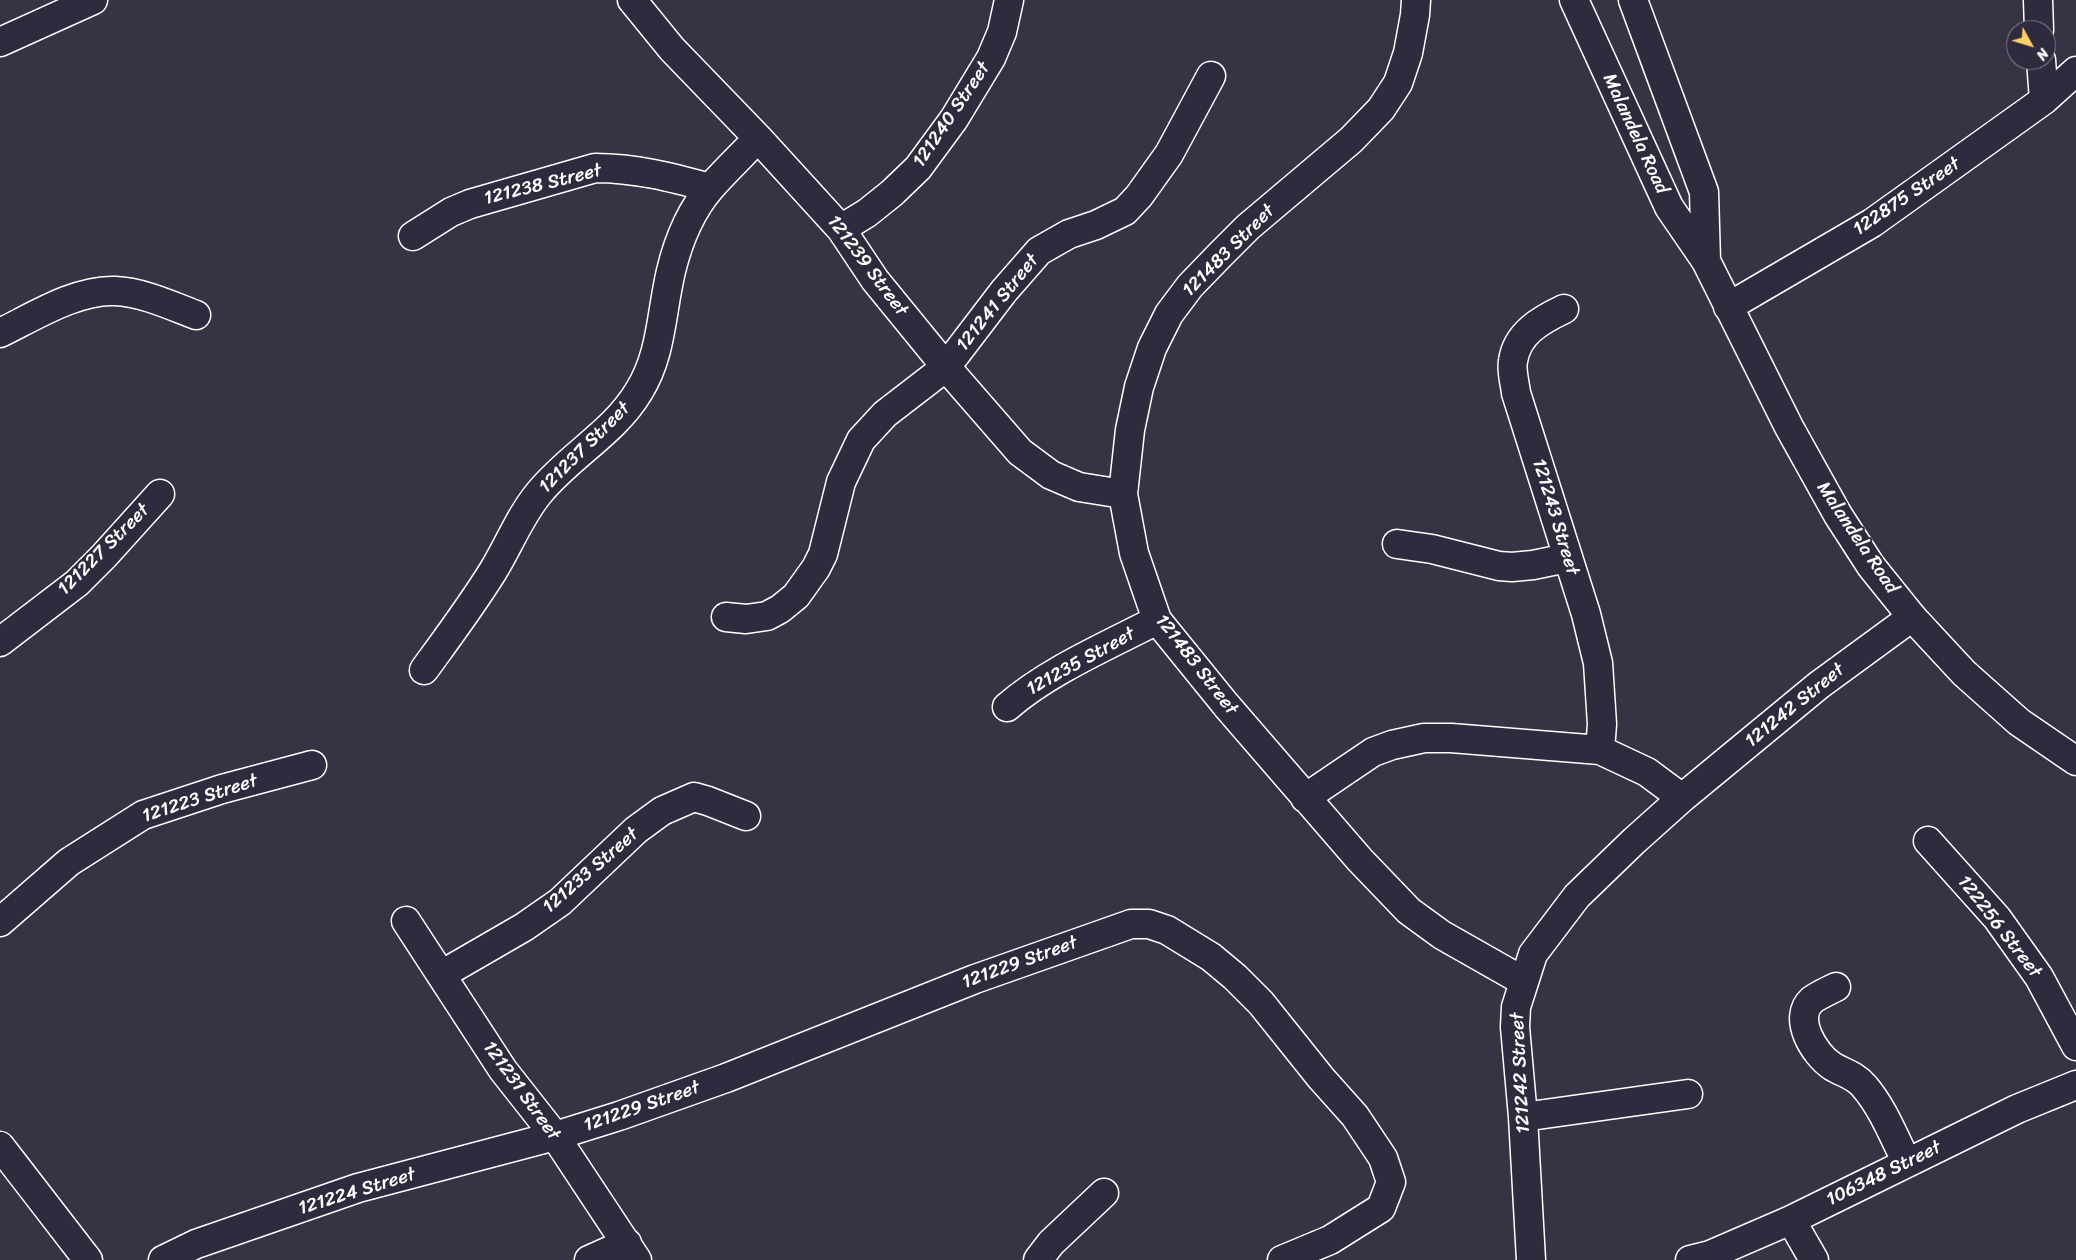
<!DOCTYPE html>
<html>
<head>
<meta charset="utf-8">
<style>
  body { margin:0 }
  #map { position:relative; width:2076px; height:1260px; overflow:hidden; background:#373345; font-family:Sriracha,sans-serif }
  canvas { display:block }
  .north { position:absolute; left:2006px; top:20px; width:50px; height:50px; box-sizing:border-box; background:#2f2a3d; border:1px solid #827f8b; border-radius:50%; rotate:129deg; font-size:14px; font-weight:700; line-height:20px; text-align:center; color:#fff }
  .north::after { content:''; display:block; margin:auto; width:18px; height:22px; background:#ffd166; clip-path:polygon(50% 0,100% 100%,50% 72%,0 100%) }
</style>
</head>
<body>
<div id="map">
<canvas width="2076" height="1260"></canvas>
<div class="north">N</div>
</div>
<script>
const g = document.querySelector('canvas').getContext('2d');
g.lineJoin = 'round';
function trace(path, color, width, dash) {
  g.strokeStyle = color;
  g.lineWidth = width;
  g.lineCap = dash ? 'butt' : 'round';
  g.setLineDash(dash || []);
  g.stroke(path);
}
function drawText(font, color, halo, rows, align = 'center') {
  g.font = font + ' Sriracha,sans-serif';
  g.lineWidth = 4;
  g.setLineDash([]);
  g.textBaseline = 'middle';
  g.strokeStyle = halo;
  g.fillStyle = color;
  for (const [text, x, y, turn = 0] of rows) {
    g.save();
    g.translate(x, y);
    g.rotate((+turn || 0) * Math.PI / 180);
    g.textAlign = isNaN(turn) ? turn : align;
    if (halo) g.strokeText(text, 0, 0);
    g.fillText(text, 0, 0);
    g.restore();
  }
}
const minor = new Path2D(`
  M632,0L672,49L758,138L841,229L875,280L946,367L1020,452L1051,475L1079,487L1123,494
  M1416,0L1415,15L1408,53L1398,83L1381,109L1351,140L1248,227L1220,255L1190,286L1169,314L1152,348L1139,387L1130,430L1123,494L1134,553L1157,620L1226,705L1360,860L1409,911L1442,935L1523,981
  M2038,0L2039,30
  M2041,60L2044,100
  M841,229L867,213L892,193L918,168L954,119L991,58L1002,32L1009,0
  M413,236L451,212L470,204L595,168C635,168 671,177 710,188
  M1728,307L1872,223L2044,100L2076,71
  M1564,309C1541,320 1517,333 1513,361C1511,371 1515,383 1516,393L1586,614L1598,663L1602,724L1600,750
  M0,333C33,317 77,289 115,291C142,292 170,305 196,315
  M1397,544L1432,549L1499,566L1512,567L1533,565L1567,558
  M726,617L746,619L767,616L780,609L796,596L816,568L823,554L841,482L861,440L885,414L946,367L1004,291L1039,251L1069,234L1096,225L1125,211L1139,196L1169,154L1211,76
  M0,642L77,583L104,556L160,494
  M424,670C448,637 472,605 493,571C509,545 520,516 539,493C570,455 614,433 639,391C662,354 661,313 671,271C678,242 691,210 711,187C726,170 743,154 758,138
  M1007,707C1048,671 1109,645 1157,620
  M1305,798L1373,752L1392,745L1424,738H1451L1600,750L1647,772L1682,798
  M1928,841L1997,918L2039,977L2076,1046
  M406,921L503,1070L555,1136L637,1260
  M0,922L69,862L143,815L222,789L312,765
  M441,975L524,927L560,902L636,830L662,811L694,797L708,801L746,816
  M1836,987C1828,991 1819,995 1812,1000C1792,1018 1814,1054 1832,1066C1843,1073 1855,1075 1864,1086C1883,1108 1894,1137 1907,1163
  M1523,1117L1688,1094
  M0,1146L88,1260
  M1791,1220L1814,1260
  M163,1260L196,1244L358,1188L555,1136L619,1116L726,1078L975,979L1131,924H1149L1167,930L1211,957L1235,977L1261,1003L1321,1078L1355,1116L1383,1158L1391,1182L1381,1208L1330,1240L1282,1260
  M589,1260L627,1243
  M1038,1260L1051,1243L1104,1193
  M1531,1260L1523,1117L1515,1027L1516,1007L1533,954L1577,896L1634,841L1682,798L1819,685L1912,617
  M1690,1260L1710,1255L1791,1220L2017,1109L2076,1085`);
const major = new Path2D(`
  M1574,0L1669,207L1706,261L1789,427L1838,515L1871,566L1912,617L1964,673L2019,722L2076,761
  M1633,0L1704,192L1706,261
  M0,42L93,0`);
const streetNames = [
  ["121240 Street",952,115,-56],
  ["Malandela Road",1635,134,65],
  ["121238 Street",543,185,-14],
  ["122875 Street",1907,197,-34],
  ["121483 Street",1229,251,-45],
  ["121239 Street",867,266,53],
  ["121241 Street",998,303,-51],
  ["121237 Street",585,448,-45],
  ["121243 Street",1555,517,73],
  ["Malandela Road",1857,538,56],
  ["121227 Street",104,550,-45],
  ["121235 Street",1081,662,-29],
  ["121483 Street",1196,665,52],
  ["121242 Street",1795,706,-39],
  ["121223 Street",200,799,-18],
  ["121233 Street",591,871,-41],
  ["122256 Street",1999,927,52],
  ["121229 Street",1020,963,-20],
  ["121242 Street",1521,1073,-93],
  ["121231 Street",521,1091,54],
  ["121229 Street",642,1107,-19],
  ["106348 Street",1884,1174,-26],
  ["121224 Street",357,1192,-17]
];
trace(minor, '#fff', 31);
trace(major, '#fff', 31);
trace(minor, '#2f2a3d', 28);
trace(major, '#2f2a3d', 28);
drawText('19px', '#fff', '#2f2a3d', streetNames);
</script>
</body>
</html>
